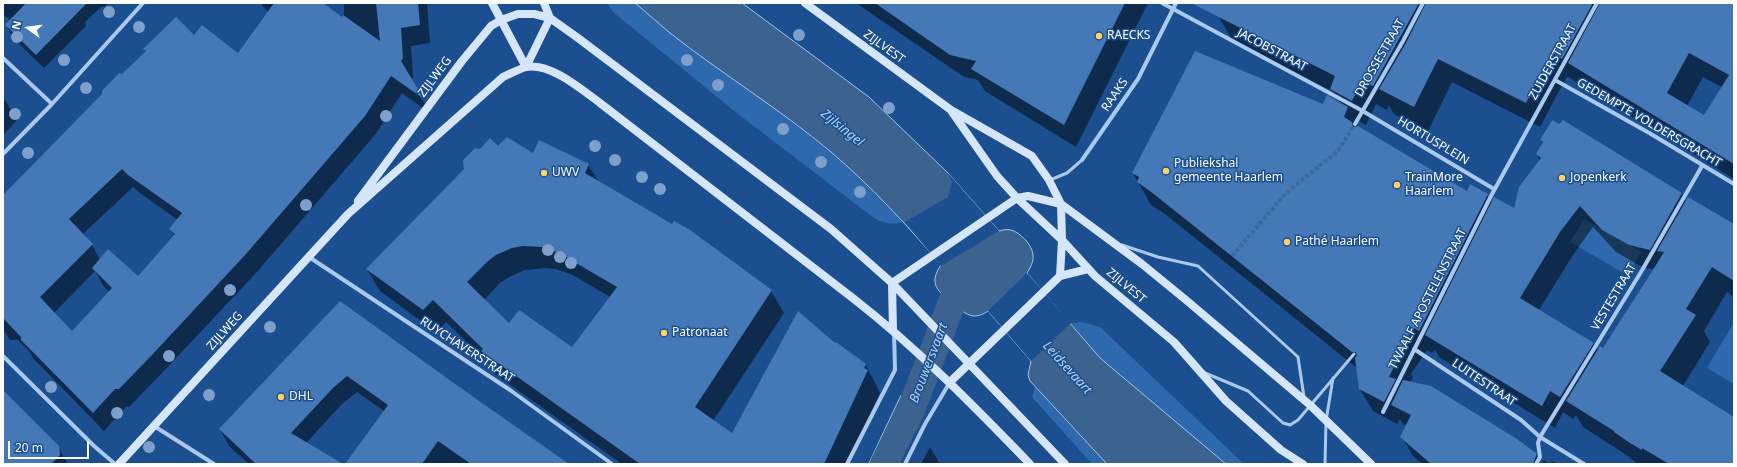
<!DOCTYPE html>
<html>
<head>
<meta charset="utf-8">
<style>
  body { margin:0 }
  #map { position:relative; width:1737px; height:467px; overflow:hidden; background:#1b4f8f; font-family:"Noto Sans",sans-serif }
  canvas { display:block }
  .frame { position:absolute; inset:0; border:4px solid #fff; pointer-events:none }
  .north { position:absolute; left:8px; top:8px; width:40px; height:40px; -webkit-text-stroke:3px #1b4f8f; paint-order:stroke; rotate:284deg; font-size:11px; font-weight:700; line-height:16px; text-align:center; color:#fff }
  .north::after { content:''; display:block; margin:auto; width:14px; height:18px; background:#fff; clip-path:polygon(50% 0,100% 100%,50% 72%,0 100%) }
  .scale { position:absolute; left:8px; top:441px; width:81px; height:18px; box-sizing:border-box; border:2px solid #fff; border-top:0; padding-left:5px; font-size:12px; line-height:14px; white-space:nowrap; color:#fff; -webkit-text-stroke:3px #1b4f8f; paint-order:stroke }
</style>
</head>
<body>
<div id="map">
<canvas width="1737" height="467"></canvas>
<div class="frame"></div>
<div class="north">N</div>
<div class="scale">20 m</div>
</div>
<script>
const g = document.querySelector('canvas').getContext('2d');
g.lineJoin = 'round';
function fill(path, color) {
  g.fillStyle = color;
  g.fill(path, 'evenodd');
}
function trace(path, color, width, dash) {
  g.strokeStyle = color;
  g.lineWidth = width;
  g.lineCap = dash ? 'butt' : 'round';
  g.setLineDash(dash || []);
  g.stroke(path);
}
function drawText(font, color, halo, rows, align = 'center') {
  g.font = font + ' "Noto Sans",sans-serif';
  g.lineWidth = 3;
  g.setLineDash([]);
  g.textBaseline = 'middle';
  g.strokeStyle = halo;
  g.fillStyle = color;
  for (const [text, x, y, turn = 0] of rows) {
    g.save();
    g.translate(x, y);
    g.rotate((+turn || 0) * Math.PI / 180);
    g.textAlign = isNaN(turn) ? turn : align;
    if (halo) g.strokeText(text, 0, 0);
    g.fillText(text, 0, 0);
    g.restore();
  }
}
const green = new Path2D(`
  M607,3H635C697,56 767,99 830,152C857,173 881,198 905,222C892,225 884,224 874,218L738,114L613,12Z
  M1584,219L1641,252L1627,275L1570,242Z
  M1082,322L1100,327L1244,464H1226L1100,358L1071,323Z
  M1734,322V384L1707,368Z
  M1035,387L1107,464H1092L1032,397Z`);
const water = new Path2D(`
  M635,3H742L869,97L948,173L999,231C1003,230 1007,229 1011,230C1020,232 1033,246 1033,255C1034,262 1030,268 1027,273L1100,358L1226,464H1107L1030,381L1028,375L1031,361L988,311C984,314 979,316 974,316C964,316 939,294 936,286C933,278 937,271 941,265C907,225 871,186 831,152C780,109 722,74 670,33C658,23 647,13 635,3Z
  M901,396L920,412L895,464H869Z`);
const pier = new Path2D(`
  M948,173L999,231L941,266L905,222L948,197L952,182Z
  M1027,273L1071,323L1031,361L988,311Z`);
const shadow = new Path2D(`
  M3,3H109L104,7H101L85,22L86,26L44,68L14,39L6,25L10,20L3,14Z
  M261,3H321L344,20V3H427L430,43L411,46L413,77L411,80L431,114L402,93L375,135L256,273L161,374L129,407H126L104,431L33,358L29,351L18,340H10L3,329V197L146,52L144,49L194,36L239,55L269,12L265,9ZM133,187L140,193L178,220L170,229L175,236L138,278L100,260L92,245L82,235ZM95,271L104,287L110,292L72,333L54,313Z
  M856,3H1148L1076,147L985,91L978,80L964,77Z
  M1226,3H1734V179L1583,87L1579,78L1576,82L1567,76L1540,127L1452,82L1428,131L1394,114L1389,105L1387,110L1376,104L1366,125L1354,118L1359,127L1467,192L1487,195L1492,203L1515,209L1540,160L1537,154L1543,144L1541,140L1563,121L1682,194L1686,202L1734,226V297L1727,292L1704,331L1710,342L1683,386L1734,418V464H1638L1628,456L1583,427L1576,415L1573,419L1563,412L1555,428L1439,357L1435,349L1432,353L1427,350L1411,374L1413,377L1410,383L1535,453L1541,464L1544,460L1549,464H1422L1413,456L1402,437L1407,426L1403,424L1400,419L1397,424L1373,411L1359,388L1357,368L1165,214L1151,205L1133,173L1323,105L1339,103L1332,91L1233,41L1219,17ZM1703,77L1722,87L1704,116L1687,106ZM1593,227L1616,252L1642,267L1655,270L1603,350L1598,352L1593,343L1539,310L1573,255Z
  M3,97L17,120L3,135Z
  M498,147L588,165L599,182L771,291L784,313L713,421L732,435L836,344L866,365L880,393L847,464H622L495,374L488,362L446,322L436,332L380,291L367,269L465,170L481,150ZM546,268L556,269L573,275L610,297L572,348L510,325L484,300L500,283L509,277L525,270Z
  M340,303L568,464H342L343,462L346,464L384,411L357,392L342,404L306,443L341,464H249L229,446L220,429Z
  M3,392L58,447L68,464H3Z
  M930,447L940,464H921Z
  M1552,461L1557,464H1551Z`);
const canal = new Path2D(`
  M884,464L911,410L954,297L976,275`);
const building = new Path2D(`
  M26,3H87L36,55L5,25Z
  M274,3H323L342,17L343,15L380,41L376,3H418L420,25L401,28L403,58L401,61L424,99L391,76L365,116L246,254L151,356L119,389H115L93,413L21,340V337L3,318V195L102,94V91L119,73L122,74L146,51L143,49L176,17L194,35L202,25L238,53ZM122,169L128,175L182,213L169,229L175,234L138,276L108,249L92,268L112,288L72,331L40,297L93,244L69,219Z
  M875,3H1125L1064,125L971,69L976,61L950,55Z
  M1191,3H1419L1373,86L1362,81L1352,101L1330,89L1335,76Z
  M1426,3H1593L1562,59L1553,53L1545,69L1543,68L1526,103L1438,59L1414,107L1379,89L1406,43Z
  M1600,3H1734V164L1568,63ZM1689,53L1729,75L1704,115L1667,93Z
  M1195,51L1323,104L1327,95L1348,107L1344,117L1352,122L1353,127L1358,126L1467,191L1470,184L1488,194L1419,331L1414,328L1398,352L1400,354L1389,377L1396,379L1384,402L1359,389L1355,358L1357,355L1356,352H1352L1150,191L1137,182L1139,177L1132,173Z
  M1552,120L1559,124L1563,120L1682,193L1650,250L1629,245L1602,230L1580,206L1560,232L1520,298L1594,343L1560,397L1550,391L1542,406L1425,335L1494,197L1514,208L1519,187L1541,158L1536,154L1543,142L1540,140Z
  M507,137L533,153L539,140L589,164L585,173L672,224L674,221L690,230L772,290L695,407L732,433L798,311L835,343L836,342L866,364L864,368L868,370L824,464H640L481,351L483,349L433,300L423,310L366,269L464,169L463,160L475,148L480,149L490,138L498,146ZM523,246L542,247L559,253L617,287L572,347L519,310L509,323L467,282L488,261L496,255L512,248Z
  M1688,197L1734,224V281L1712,267L1686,309L1696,315L1660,371L1734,417V464H1669L1642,448V450L1630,443L1614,432V431L1566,401L1600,346L1603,348L1656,265L1664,252L1657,251Z
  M340,301L458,386L569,464H471L438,441L422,464H345L388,405L347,376L333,388L291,433L343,464H256L219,429Z
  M1403,380L1431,386L1517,439L1536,453V456L1533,464H1431L1400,437L1411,415L1391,405Z
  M3,390L59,446L60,455L51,464H3Z`);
const streetTunnel = new Path2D(`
  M1232,256L1286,193L1338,151L1355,124`);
const lane = new Path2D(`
  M1050,180L1067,173L1082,160
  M1122,245L1158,257L1198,266L1298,357L1304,397
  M1205,373L1248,391L1283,423L1290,425L1298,420L1354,354
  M1325,464L1326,421L1333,378`);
const street = new Path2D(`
  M1162,3L1361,110L1494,189
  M3,58L52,104
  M1555,80L1651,134L1734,184
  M1355,124L1403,41L1423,3
  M3,154L52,104L143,3
  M1082,160L1138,79L1176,3
  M309,257L510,390L612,464
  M1414,349L1521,420L1540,437L1584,464
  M3,356L94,446L115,464
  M1383,412L1491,196L1597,3
  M154,426L214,464
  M847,464L895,370L894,332
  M905,464L925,424L950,382
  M1536,464L1540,457L1538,443L1540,437L1641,272L1702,166`);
const secondary = new Path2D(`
  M492,3L526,67
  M805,3L951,110L1032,156L1049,180L1061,204L1142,264L1186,300L1310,405L1371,464
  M526,67L550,18L544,3
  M952,112L997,176L1017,198L1062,240L1095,276L1174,342L1226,401L1281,450L1303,464
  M358,201L462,61L491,26L501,20L518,14H534L550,18L578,38L831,229L892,283L1065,464
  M1060,276L1062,240L1061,204
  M892,283L1017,198L1028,196L1061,204
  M892,283L893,330
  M950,382L1060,276L1088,269
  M119,464L348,214L503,77C510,74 519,69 526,67C551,63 581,89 600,103L854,299C918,349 974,406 1030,464`);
const trees = [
  [109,12],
  [139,27],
  [799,35],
  [17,37],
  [64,60],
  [687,60],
  [718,85],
  [86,88],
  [889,108],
  [15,114],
  [386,116],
  [783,129],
  [595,146],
  [28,153],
  [615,160],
  [821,162],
  [642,177],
  [660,189],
  [860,192],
  [306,205],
  [548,250],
  [560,257],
  [571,263],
  [230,290],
  [270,327],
  [169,356],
  [51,387],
  [209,395],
  [117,413],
  [149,447]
];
const markers = [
  [1099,36,4,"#ffd166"],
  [1166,171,4,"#ffd166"],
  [544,173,4,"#ffd166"],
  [1562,178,4,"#ffd166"],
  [1397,185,4,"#ffd166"],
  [1287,242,4,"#ffd166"],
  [664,333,4,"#ffd166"],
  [281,397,4,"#ffd166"]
];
const poiNames = [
  ["RAECKS",1107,36],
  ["Publiekshal",1174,164],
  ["gemeente Haarlem",1174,178],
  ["UWV",552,173],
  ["TrainMore",1405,178],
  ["Haarlem",1405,192],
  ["Jopenkerk",1570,178],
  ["Pathé Haarlem",1295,242],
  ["Patronaat",672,333],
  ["DHL",289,397]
];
const streetNames = [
  ["ZIJLVEST",884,47,36],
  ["JACOBSTRAAT",1272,50,28],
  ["DROSSESTRAAT",1380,58,-60],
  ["ZUIDERSTRAAT",1553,62,-61],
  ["ZIJLWEG",435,77,-53],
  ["RAAKS",1115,95,-56],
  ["GEDEMPTE VOLDERSGRACHT",1649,123,30],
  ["HORTUSPLEIN",1433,141,31],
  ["ZIJLVEST",1126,286,40],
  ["VESTESTRAAT",1614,297,-59],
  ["TWAALF APOSTELENSTRAAT",1428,299,-63],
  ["ZIJLWEG",225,331,-48],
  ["RUYCHAVERSTRAAT",467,350,33],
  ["LUITESTRAAT",1484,383,34]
];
const waterNames = [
  ["Zijlsingel",842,128,39],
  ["Brouwersvaart",929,363,-69],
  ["Leidsevaart",1067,368,48]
];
fill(green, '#2e69ad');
fill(water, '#3c6290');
trace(water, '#9cc4f0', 1);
fill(pier, '#1b4f8f');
fill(shadow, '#0007');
trace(canal, '#3c6290', 28);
fill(building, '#4478b7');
trace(streetTunnel, '#3d69a0', 4, [4, 2]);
trace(lane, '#a9c9ee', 3);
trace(street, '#a9c9ee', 4);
trace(secondary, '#d6e6fa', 8);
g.fillStyle = '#7ea0ca';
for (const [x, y] of trees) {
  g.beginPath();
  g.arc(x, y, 6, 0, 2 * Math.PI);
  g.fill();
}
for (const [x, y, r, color] of markers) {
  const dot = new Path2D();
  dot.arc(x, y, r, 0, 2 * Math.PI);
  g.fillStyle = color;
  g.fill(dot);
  trace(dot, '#1b4f8f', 1.5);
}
drawText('12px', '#fff', '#1b4f8f', poiNames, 'left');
drawText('12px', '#fff', '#1b4f8f', streetNames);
drawText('italic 13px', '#b5d3f5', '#1b4f8f', waterNames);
</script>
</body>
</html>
